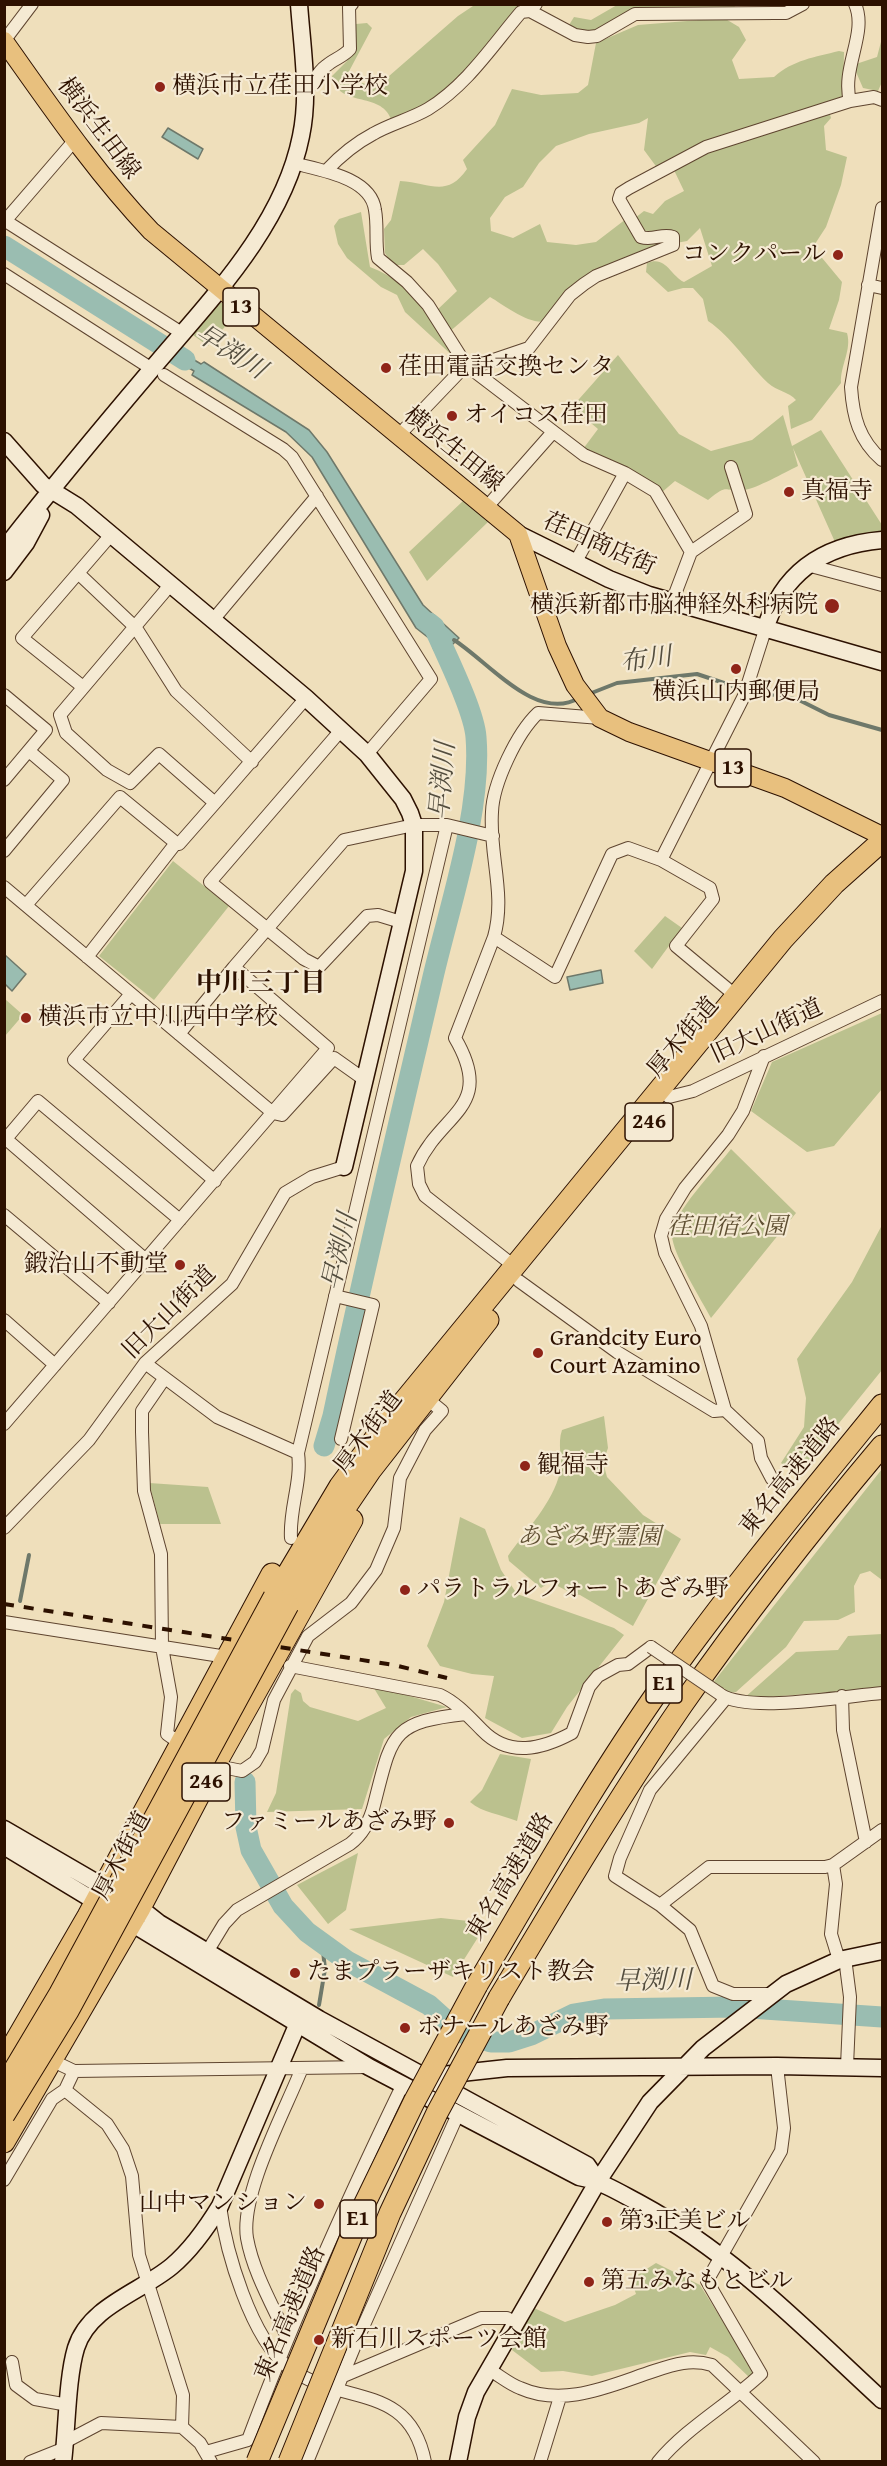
<!DOCTYPE html>
<html>
<head>
<meta charset="utf-8">
<style>
  body { margin:0 }
  #map { position:relative; width:887px; height:2466px; overflow:hidden; background:#efdfbb; font-family:"Gentium Book Plus",serif }
  canvas { display:block }
  .frame { position:absolute; inset:0; border:6px solid #2d1100; pointer-events:none }
</style>
</head>
<body>
<div id="map">
<canvas width="887" height="2466"></canvas>
<div class="frame"></div>
</div>
<script>
const g = document.querySelector('canvas').getContext('2d');
g.lineJoin = 'round';
function fill(path, color) {
  g.fillStyle = color;
  g.fill(path, 'evenodd');
}
function trace(path, color, width, dash) {
  g.strokeStyle = color;
  g.lineWidth = width;
  g.lineCap = dash ? 'butt' : 'round';
  g.setLineDash(dash || []);
  g.stroke(path);
}
function drawText(font, color, halo, rows, align = 'center') {
  g.font = font + ' "Gentium Book Plus","Noto Serif JP",serif';
  g.lineWidth = 4.5;
  g.setLineDash([]);
  g.textBaseline = 'middle';
  g.strokeStyle = halo;
  g.fillStyle = color;
  for (const [text, x, y, turn = 0] of rows) {
    g.save();
    g.translate(x, y);
    g.rotate((+turn || 0) * Math.PI / 180);
    g.textAlign = isNaN(turn) ? turn : align;
    if (halo) g.strokeText(text, 0, 0);
    g.fillText(text, 0, 0);
    g.restore();
  }
}
const green = new Path2D(`
  M476,4L524,5L510,15L468,73L427,105L391,119C381,91 337,108 332,76L347,61L356,24L367,23L372,28L346,77L371,86L381,83L458,16Z
  M617,5H736L732,10C711,10 676,4 657,9C631,15 593,45 569,25L574,17L591,20Z
  M724,18L739,27L746,40L732,60L739,79L774,77C793,60 815,57 839,51L844,52L843,97L658,169L644,150L648,118L639,123L589,134L556,146L539,163L523,187L505,197L490,218L491,231L513,238L540,224L547,242L576,245L596,242L626,219L631,228L673,241L564,296L558,300L547,321C530,326 504,305 490,297L448,333L436,311L457,291L438,264L423,249L404,265H393L385,253L384,229L391,220L400,181C431,183 447,198 467,169L463,160L495,125L512,89L541,95L578,93L588,85L596,43L638,25Z
  M882,38V82L878,91L863,88L853,65L877,57Z
  M829,111L831,118L824,126L826,150L847,157L841,185L826,227L813,247L842,282L839,300L829,329L847,333C852,350 840,366 841,383L812,420L791,429L788,406L796,400C789,392 777,391 768,383C747,363 732,337 708,321L703,299L693,288H683L668,292L646,272L647,263C666,255 670,275 684,282L712,266L700,228L687,241L676,243L644,233L635,218L644,211L653,214L665,201L684,191L673,168L693,158Z
  M361,212L370,267C420,287 428,315 455,358L405,312L397,295L381,287L347,258L338,244L334,226L339,219Z
  M220,303H225L237,313L208,346L193,335Z
  M618,355L679,434L711,451L752,440L783,415L792,446L821,430L882,525V534L835,542L793,448L798,466C783,473 758,488 744,490C723,493 730,482 708,500L675,481L661,493L645,478L583,449L598,429L572,407Z
  M463,501L488,522L427,581L409,552Z
  M173,861L229,906L154,1000L99,956Z
  M665,916L682,928L652,969L634,951Z
  M5,999L23,1015L5,1036Z
  M882,1013V1089L834,1146L807,1152L751,1111L772,1062Z
  M731,1149L796,1213L711,1318C702,1301 672,1253 672,1235C672,1213 717,1168 731,1149Z
  M882,1225V1370L797,1475L781,1463L804,1427L806,1398L797,1359L852,1282Z
  M604,1416L608,1448L603,1462L607,1477L643,1515L681,1539L633,1626L580,1595L571,1593L550,1582L541,1588L509,1561L508,1556C526,1530 553,1503 560,1472C563,1459 557,1444 562,1430Z
  M882,1469V1580L870,1571L860,1574L854,1586L855,1612L838,1620L804,1621L786,1647L736,1692L727,1693L712,1684Z
  M149,1483L208,1487L221,1524H160Z
  M460,1517L485,1529L501,1570L517,1594L614,1628L624,1635L567,1707L551,1733L522,1738L485,1718L494,1676L472,1674L440,1666L427,1646L444,1602Z
  M882,1634V1688L743,1699L796,1652L838,1650L848,1636Z
  M372,1685L447,1707L411,1717L384,1739L362,1809L267,1812L276,1793L291,1694L295,1689L301,1693L303,1701L310,1707L358,1721L386,1708Z
  M500,1754L531,1759L517,1821C500,1814 483,1813 470,1802L482,1790Z
  M358,1853L346,1910L328,1924L297,1885Z
  M441,1918L487,1923L453,1977L349,1929Z
  M656,2263L700,2285L755,2373L750,2378L728,2357L710,2347L706,2355L690,2352L592,2376L563,2371L541,2372L512,2350L534,2308L565,2322L615,2305L636,2294L631,2279Z`);
const water = new Path2D(`
  M168,128L203,149L198,159L162,137Z
  M174,348L201,364L204,362L309,430L327,452L423,605L459,638L453,644L442,636L448,645L434,650L430,639L416,628L312,457L286,432L192,375L194,371L168,356Z
  M5,955L26,974L12,991L5,984Z
  M601,970L603,983L570,990L567,977Z`);
const stream = new Path2D(`
  M454,640C489,662 536,723 579,698
  M589,694L617,683L697,674L733,686L799,700L829,715L882,730
  M20,1601L29,1555
  M319,2005L325,1969L322,1942`);
const river = new Path2D(`
  M4,246L185,360
  M324,1446L333,1416C364,1269 399,1123 433,977C450,904 482,811 476,737C474,710 445,653 434,627L429,623
  M245,1782L246,1827L251,1850L283,1906L307,1932L347,1961L429,2005L459,2032L491,2042H509L531,2035L574,2014L604,2009L735,2007L882,2017`);
const street = new Path2D(`
  M530,11L575,35L588,37L597,36L635,14L775,13H786L803,4
  M4,41L32,4
  M304,93C313,85 316,73 326,66C334,59 343,57 350,49L349,7L352,4
  M850,101C841,68 868,33 855,4
  M293,163C319,170 371,177 375,210C378,226 375,242 378,258L407,282L428,305L466,365
  M326,171C340,156 354,144 373,134C390,124 411,119 428,109C467,85 492,46 521,12L530,11L536,4
  M882,208L851,387C853,417 859,440 882,460
  M4,220L177,330
  M5,221L74,141
  M4,274L152,369
  M868,285L882,288
  M470,368L529,348L570,295L584,284L596,276L673,245V237C662,233 653,241 641,237L619,199L621,193L629,188L706,147L850,101L874,97L882,100
  M164,375L283,449L292,457L431,679L367,754
  M398,436L466,365L584,455L625,473L655,491L691,552
  M486,508L553,432
  M575,563L625,473
  M807,565L882,585
  M78,573L136,628L176,691L252,762
  M171,584L60,715L66,733L107,770L130,783L159,754L215,803L306,698
  M672,602L691,552L746,514L731,467
  M213,620L317,496
  M83,687L22,638L110,536
  M4,695L46,730L4,780
  M600,718L538,713C517,733 493,783 492,812C489,855 506,894 494,937L555,977L612,854L628,848L661,860L710,888L713,899L676,946L736,996
  M342,729L210,882L304,959L319,967L367,916L378,915L401,922
  M176,843L179,844L215,803
  M4,851L63,780L29,751
  M661,860L744,696L765,630
  M4,887L273,1113L282,1115L334,1058L365,1080
  M26,905L120,797L176,843L87,957
  M494,937L455,1038C496,1108 441,1112 417,1166L419,1184L425,1196L514,1266
  M234,967L344,840L414,825H447L493,836
  M131,994L74,1060L215,1181
  M764,1056L743,1111L728,1135L685,1188L666,1219L661,1236L665,1253L701,1326L725,1410L758,1441L761,1458L772,1479
  M669,1097L693,1091L882,1001
  M6,1139L146,1260
  M4,1141L38,1101L180,1220
  M4,1215L109,1303
  M519,1281L617,1352L714,1411L725,1410
  M335,1296L373,1305L341,1439
  M4,1320L55,1365
  M145,1363L217,1417L298,1453L447,825
  M164,1379L142,1411V1432L144,1491L161,1554L162,1647L171,1697L167,1734L184,1746
  M4,1424L328,1048L234,967L179,1034
  M4,1528L89,1440L145,1363L232,1284L285,1193L312,1177L344,1167
  M291,1538C289,1509 302,1482 298,1453
  M4,1622L227,1657
  M290,1666L440,1695C457,1703 469,1717 482,1730C509,1758 542,1749 572,1733L589,1687L598,1676L618,1665L628,1664L651,1647
  M721,1695C751,1713 845,1696 882,1693
  M842,1696L843,1730L866,1842
  M726,1698L650,1790L620,1858L615,1876L660,1905L690,1930L713,1986L733,1994H771
  M213,1761L227,1768L242,1771L255,1762L262,1750L274,1700L308,1636L351,1603L376,1570L394,1528L400,1478L425,1430L442,1411L426,1398
  M833,1865L836,1884L831,1934L839,1960
  M660,1905L709,1867H825L833,1865L882,1830
  M207,1952L224,1924L237,1910L350,1844C363,1834 370,1821 374,1805C392,1735 390,1722 466,1714
  M845,1958L850,1997L847,2066
  M53,2061L74,2071L65,2090L107,2124L123,2149L132,2176L139,2255L183,2395L182,2427
  M74,2071L369,2067
  M4,2180L52,2099L65,2090
  M220,2206C226,2252 251,2338 288,2367C340,2407 409,2380 425,2462
  M287,2337C273,2306 253,2272 247,2238C240,2194 285,2111 302,2068
  M12,2362L16,2385L35,2399L68,2405
  M488,2369C499,2375 509,2384 520,2388C565,2408 611,2385 654,2371C675,2364 691,2359 712,2365L814,2462
  M341,2377L481,2318H507L516,2323
  M65,2442L101,2423L182,2427L200,2443L211,2462
  M206,2452L248,2440C293,2319 346,2202 402,2086
  M30,2462L65,2448
  M307,2462L355,2345L458,2114
  M540,2462L560,2397
  M658,2462C687,2427 728,2405 761,2374L707,2281L781,2151L784,2128L777,2066`);
const secondary = new Path2D(`
  M4,441L43,485L77,506L306,698L367,754L403,799L410,813L414,825V871L344,1167
  M518,534L609,579L649,595L882,662
  M4,549C52,488 101,429 151,370C209,301 283,227 301,136C310,94 302,47 299,4
  M4,572L26,543L41,515
  M765,630C782,572 824,545 882,540
  M4,1829L140,1908L159,1923L319,2019L587,2165L598,2181
  M4,1846L369,2067L579,2177C602,2181 620,2193 641,2204C733,2254 806,2330 882,2400
  M424,2077L507,2068L777,2066L882,2068
  M63,2462C67,2429 67,2378 76,2348C89,2306 141,2292 172,2266C192,2249 206,2229 220,2206L298,2023
  M458,2462L467,2417L476,2392L598,2181L650,2102L703,2048L786,1984L839,1960L882,1951`);
const primary = new Path2D(`
  M4,41C51,107 95,172 151,231L518,534L557,646L575,685L600,718L629,732L785,788L882,836`);
const highway = new Path2D(`
  M274,1597L340,1486L391,1417L783,939L834,884L882,841
  M288,1605L326,1536L370,1471L488,1320
  M477,1985C538,1882 597,1777 666,1680C734,1585 809,1495 882,1405
  M499,1998C558,1899 617,1800 682,1705C745,1615 812,1529 882,1446
  M4,2061L88,1916L272,1574
  M4,2142L140,1908L216,1763L352,1520`);
const rail = new Path2D(`
  M4,1604L394,1665L447,1678`);
const streetBridge = new Path2D(`
  M651,1647L720,1694`);
const highwayBridge = new Path2D(`
  M4,2087L59,1995L274,1597
  M4,2115L68,2011L288,1605
  M257,2462L365,2203L414,2102L477,1985
  M289,2462L390,2213L437,2113L499,1998`);
const markers = [
  [160,87,6,"#8f2418"],
  [838,255,6,"#8f2418"],
  [386,368,6,"#8f2418"],
  [452,416,6,"#8f2418"],
  [789,492,6,"#8f2418"],
  [832,606,8,"#8f2418"],
  [736,669,6,"#8f2418"],
  [26,1018,6,"#8f2418"],
  [180,1265,6,"#8f2418"],
  [538,1353,6,"#8f2418"],
  [525,1466,6,"#8f2418"],
  [405,1590,6,"#8f2418"],
  [449,1823,6,"#8f2418"],
  [295,1973,6,"#8f2418"],
  [405,2028,6,"#8f2418"],
  [319,2204,6,"#8f2418"],
  [607,2222,6,"#8f2418"],
  [589,2282,6,"#8f2418"],
  [319,2340,6,"#8f2418"]
];
const shields = [
  [241,307,36],
  [733,768,36],
  [649,1122,48],
  [664,1684,36],
  [206,1782,48],
  [358,2219,36]
];
const shieldNames = [
  ["13",241,307],
  ["13",733,768],
  ["246",649,1122],
  ["E1",664,1684],
  ["246",206,1782],
  ["E1",358,2219]
];
const poiNames = [
  ["横浜市立荏田小学校",172,87],
  ["コンクパール",826,255,"right"],
  ["荏田電話交換センタ",398,368],
  ["オイコス荏田",464,416],
  ["真福寺",801,492],
  ["横浜新都市脳神経外科病院",818,606,"right"],
  ["横浜山内郵便局",736,693,"center"],
  ["横浜市立中川西中学校",38,1018],
  ["鍛治山不動堂",168,1265,"right"],
  ["Grandcity Euro",550,1339],
  ["Court Azamino",550,1367],
  ["観福寺",537,1466],
  ["パラトラルフォートあざみ野",417,1590],
  ["ファミールあざみ野",437,1823,"right"],
  ["たまプラーザキリスト教会",307,1973],
  ["ボナールあざみ野",417,2028],
  ["山中マンション",307,2204,"right"],
  ["第3正美ビル",619,2222],
  ["第五みなもとビル",601,2282],
  ["新石川スポーツ会館",331,2340]
];
const streetNames = [
  ["横浜生田線",98,129,53],
  ["横浜生田線",453,450,39],
  ["荏田商店街",599,545,24],
  ["旧大山街道",767,1032,-25],
  ["厚木街道",684,1038,-50],
  ["旧大山街道",170,1313,-45],
  ["厚木街道",369,1433,-53],
  ["東名高速道路",791,1477,-51],
  ["厚木街道",123,1856,-62],
  ["東名高速道路",511,1877,-59],
  ["東名高速道路",291,2314,-67]
];
const parkNames = [
  ["荏田宿公園",727,1228],
  ["あざみ野霊園",589,1538]
];
const waterNames = [
  ["早渕川",230,353,32],
  ["布川",646,661,-8],
  ["早渕川",444,781,-85],
  ["早渕川",341,1252,-77],
  ["早渕川",653,1982,-1]
];
const neighbourhoodNames = [
  ["中川三丁目",261,984]
];
fill(green, '#bbc18e');
fill(water, '#9abdb1');
trace(water, '#6e786a', 1.5);
trace(stream, '#6e786a', 4);
trace(river, '#9abdb1', 21);
trace(street, '#5e442f', 14);
trace(secondary, '#2d1100', 19);
trace(primary, '#2d1100', 20);
trace(highway, '#2d1100', 23);
trace(street, '#f5ead3', 12);
trace(secondary, '#f5ead3', 16);
trace(primary, '#e8c07e', 18);
trace(highway, '#e8c07e', 21);
trace(rail, '#2d1100', 4, [10, 10]);
trace(streetBridge, '#5e442f', 14, []);
trace(highwayBridge, '#2d1100', 23, []);
trace(streetBridge, '#f5ead3', 12);
trace(highwayBridge, '#e8c07e', 21);
for (const [x, y, r, color] of markers) {
  const dot = new Path2D();
  dot.arc(x, y, r, 0, 2 * Math.PI);
  g.fillStyle = color;
  g.fill(dot);
  trace(dot, '#f5ead3', 2);
}
for (const [x, y, w] of shields) {
  const box = new Path2D();
  box.roundRect(x - w / 2, y - 19, w, 38, 4.5);
  g.fillStyle = '#f5ead3';
  g.fill(box);
  trace(box, '#2d1100', 1.5);
}
drawText('bold 22px', '#2d1100', null, shieldNames);
drawText('24px', '#2d1100', '#f5ead3', poiNames, 'left');
drawText('24px', '#2d1100', '#f5ead3', streetNames);
drawText('italic 24px', '#5f4f32', '#f5ead3', parkNames);
drawText('italic 26px', '#534d3e', '#f5ead3', waterNames);
drawText('bold 26px', '#2d1100', '#f5ead3', neighbourhoodNames);
</script>
</body>
</html>
